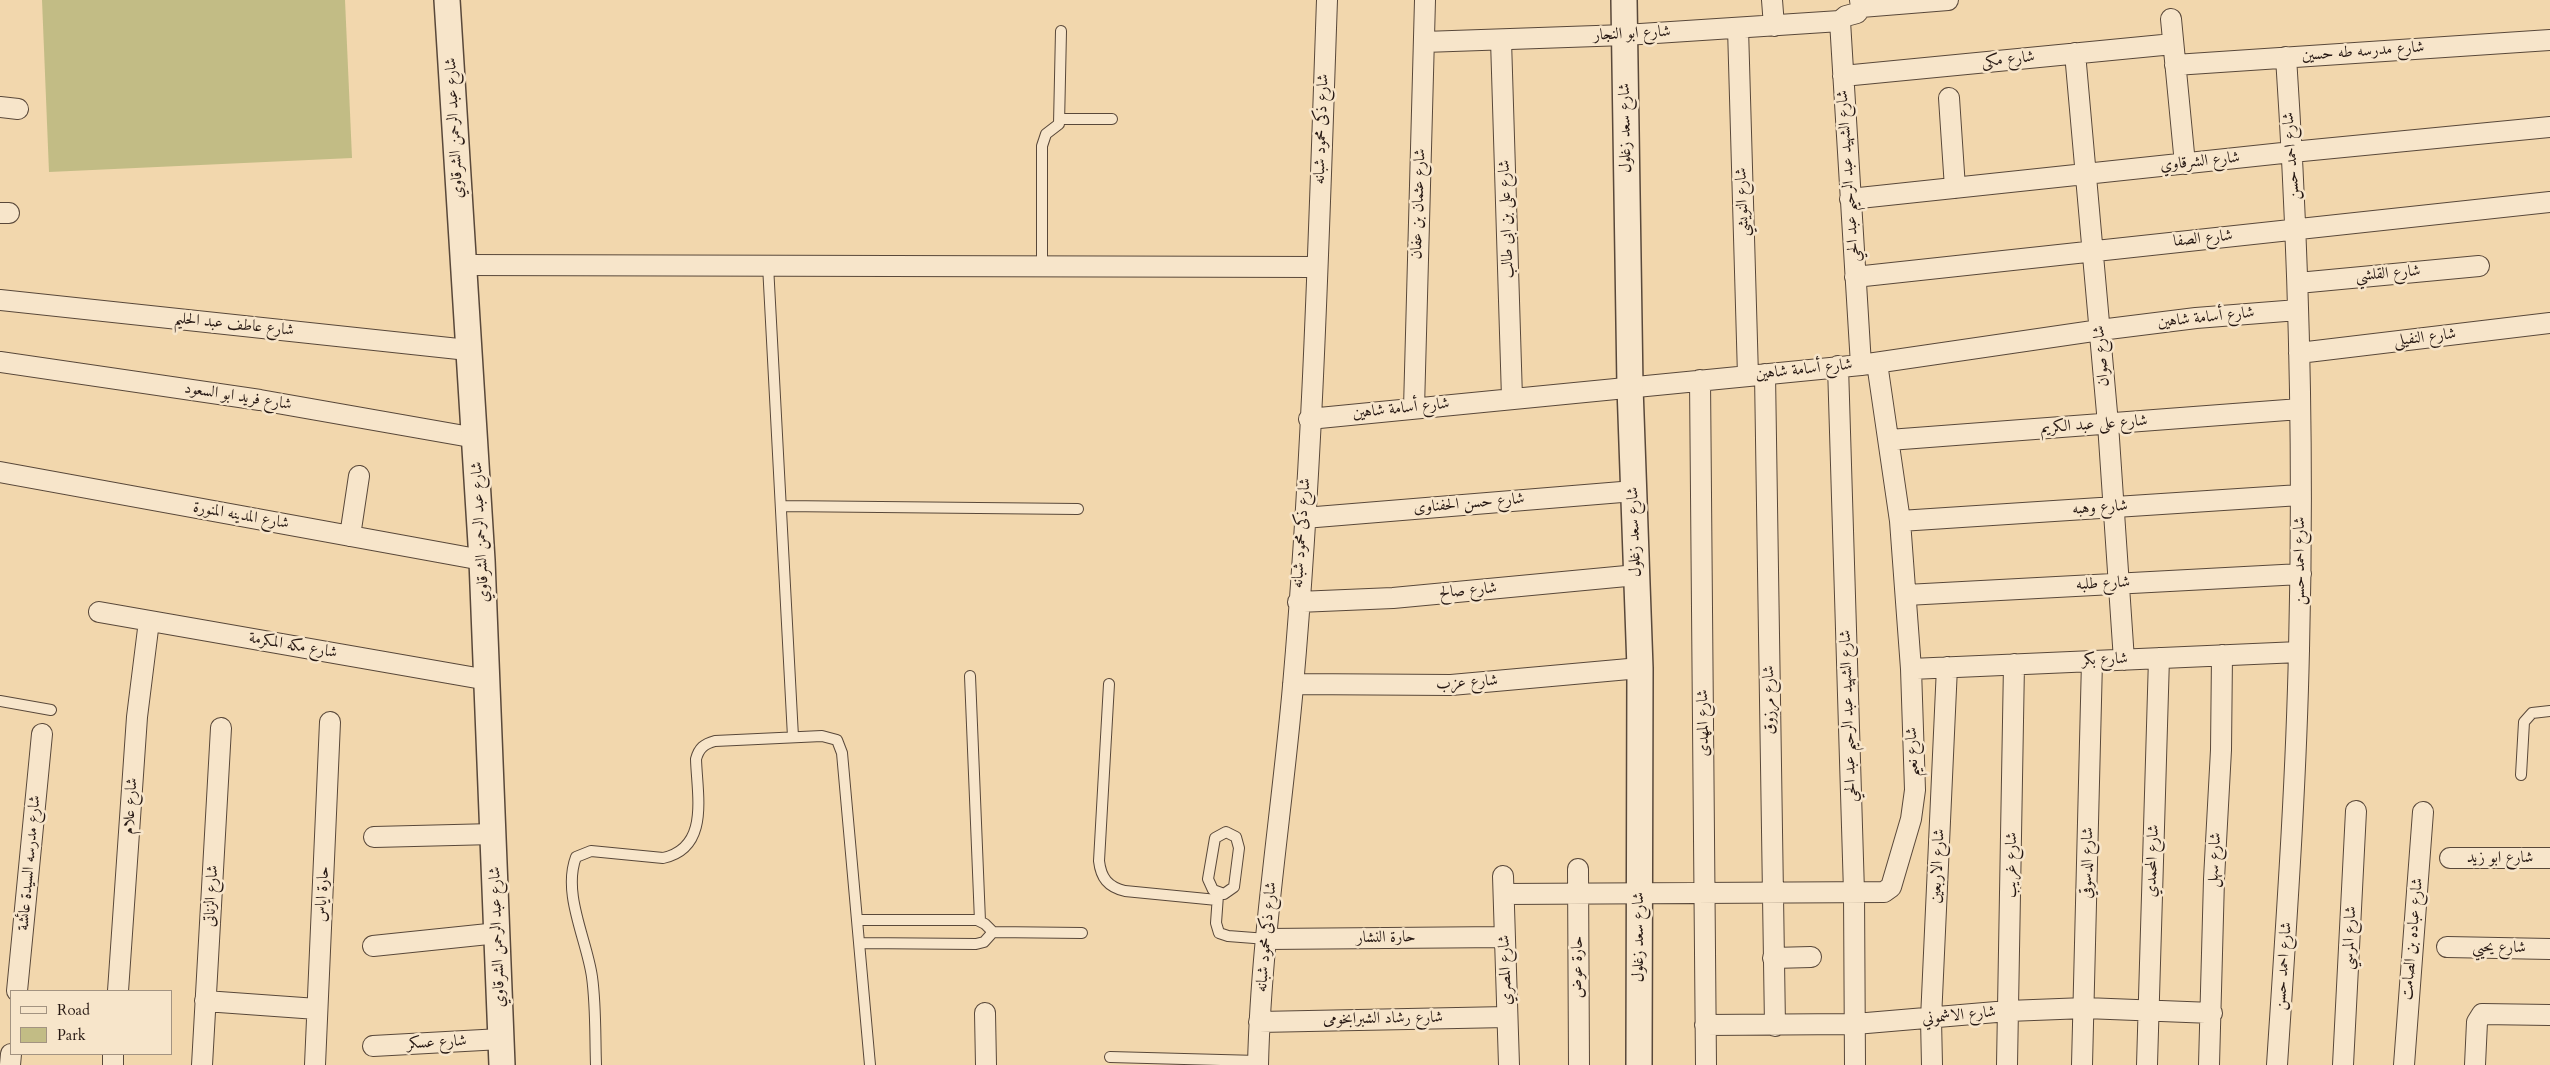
<!DOCTYPE html>
<html>
<head>
<meta charset="utf-8">
<style>
  body { margin:0 }
  #map { position:relative; width:2550px; height:1065px; overflow:hidden; background:#f2d7ad; font-family:Cardo,serif }
  canvas { display:block }
  .legend { position:absolute; left:10px; top:990px; width:162px; height:65px; box-sizing:border-box; background:#f7e5ca; border:1px solid #a39381; margin:0; padding:6px 9px; list-style:none; font-size:15px; color:#261813 }
  .legend li { display:flex; align-items:center; gap:10px; height:25px }
  .legend b { width:25px; border:1px solid #a39381 }
</style>
</head>
<body>
<div id="map">
<canvas width="2550" height="1065"></canvas>
<ul class="legend">
<li><b style="height:6px;background:#f7e5ca"></b>Road</li>
<li><b style="height:14px;background:#c2bc85"></b>Park</li>
</ul>
</div>
<script>
const g = document.querySelector('canvas').getContext('2d');
g.lineJoin = 'round';
function fill(path, color) {
  g.fillStyle = color;
  g.fill(path, 'evenodd');
}
function trace(path, color, width, dash) {
  g.strokeStyle = color;
  g.lineWidth = width;
  g.lineCap = dash ? 'butt' : 'round';
  g.setLineDash(dash || []);
  g.stroke(path);
}
function drawText(font, color, halo, rows, align = 'center') {
  g.font = font + ' Cardo,Amiri,serif';
  g.lineWidth = 5;
  g.setLineDash([]);
  g.textBaseline = 'middle';
  g.strokeStyle = halo;
  g.fillStyle = color;
  for (const [text, x, y, turn = 0] of rows) {
    g.save();
    g.translate(x, y);
    g.rotate((+turn || 0) * Math.PI / 180);
    g.textAlign = isNaN(turn) ? turn : align;
    if (halo) g.strokeText(text, 0, 0);
    g.fillText(text, 0, 0);
    g.restore();
  }
}
const green = new Path2D(`
  M42,0H345L352,158L49,172Z`);
const service = new Path2D(`
  M1060,119H1112
  M768,265L793,737
  M1042,266V146L1046,134L1059,124L1061,31
  M781,506L1078,509
  M970,676L980,921
  M1109,684L1099,861C1101,878 1108,887 1125,891L1217,900
  M0,701L51,710
  M2521,775L2524,722L2532,713L2550,711
  M1226,832L1236,837L1239,848L1234,887L1224,894L1213,890L1208,879L1215,838Z
  M1218,895L1216,923L1219,933L1228,936L1267,939
  M857,920H977L985,924L993,932
  M993,932L1082,933
  M859,943L976,944L984,942L993,932
  M1110,1057L1258,1061
  M596,1065C595,1036 596,1006 592,977C587,940 562,894 576,857L591,851L663,858C710,848 697,795 696,759C699,748 704,744 715,741L822,736L837,740L842,753L870,1065`);
const minor = new Path2D(`
  M1772,0L1774,26
  M1860,0L1861,7L1857,13L1846,16L1840,21L1861,365
  M1861,7L1948,0
  M2171,19L2185,164
  M1738,28L1748,376
  M1501,40L1512,398
  M1424,42L1625,35L1840,21
  M2075,53L2108,424L2124,660
  M2175,65L2550,40
  M1843,76L2173,44
  M1949,98L1955,188
  M0,107L18,109
  M1850,199L2292,152L2550,127
  M0,213H9
  M463,265L1317,267
  M1855,277L2550,202
  M2298,283L2479,266
  M0,300L468,350
  M2299,353L2550,323
  M0,362L260,400L476,438
  M1838,366L1854,892L1855,1065
  M1765,374L1775,1026
  M1700,380L1706,1065
  M1414,408L1425,0
  M1309,419L1861,365L2100,330L2196,318L2298,310
  M1889,440L2300,409
  M0,472L482,560
  M1304,518L1634,491
  M1900,521L2300,495
  M350,536L359,476
  M1906,595L2301,574
  M1298,602L1393,598L1637,575
  M99,612L488,680
  M1911,669L2299,652
  M1293,684L1451,685L1640,668
  M374,837L494,834
  M2450,858H2550
  M1578,869L1579,1065
  M1503,876L1509,1065
  M1504,894L1884,892L1891,887L1911,819L1915,790L1911,669L1900,521L1877,363
  M1267,939L1505,937
  M373,946L498,933
  M2447,947L2550,949
  M1773,958L1811,957
  M17,991L42,734
  M118,991L137,717L149,621
  M205,1001L317,1009
  M985,1013L986,1065
  M1259,1022L1507,1017
  M1705,1025L1855,1024L2008,1011L2085,1008L2212,1013
  M373,1046L501,1039
  M10,1065L11,1054
  M113,1065V1054
  M202,1065L221,728
  M315,1065L330,722
  M1258,1065C1261,938 1282,812 1293,686C1313,458 1319,228 1327,0
  M1932,1065L1931,1019L1947,667
  M2007,1065L2014,664
  M2082,1065L2092,661
  M2147,1065L2159,658
  M2209,1065L2214,879L2221,750L2222,655
  M2277,1065C2286,927 2296,788 2299,650C2304,452 2299,254 2286,57
  M2343,1065L2356,811
  M2404,1065L2423,812
  M2475,1065L2477,1022L2482,1014L2550,1015`);
const tertiary = new Path2D(`
  M447,0L482,560L502,1065
  M1624,0L1630,387L1640,668L1639,1065`);
const streetNames = [
  ["شارع ابو النجار",1632,34,-3],
  ["شارع مدرسه طه حسين",2363,52,-4],
  ["شارع مكى",2008,60,-6],
  ["شارع عبد الرحمن الشرقاوي",455,128,-93],
  ["شارع سعد زغلول",1626,128,-91],
  ["شارع ذكى محمود شبانه",1322,129,-88],
  ["شارع احمد حسن",2292,156,-94],
  ["شارع الشرقاوي",2200,162,-6],
  ["شارع الشهيد عبد الرحيم عبد الحي",1849,176,-94],
  ["شارع النويشي",1743,202,-92],
  ["شارع عثمان بن عفان",1419,204,-88],
  ["شارع على بن ابى طالب",1507,219,-92],
  ["شارع الصفا",2203,239,-6],
  ["شارع القلشي",2388,274,-5],
  ["شارع أسامة شاهين",2206,318,-6],
  ["شارع عاطف عبد الحليم",234,325,6],
  ["شارع النفيلى",2425,338,-7],
  ["شارع صوان",2102,356,-95],
  ["شارع أسامة شاهين",1804,370,-6],
  ["شارع فريد ابو السعود",238,397,9],
  ["شارع أسامة شاهين",1401,409,-6],
  ["شارع على عبد الكريم",2094,425,-4],
  ["شارع حسن الحفناوى",1469,504,-5],
  ["شارع وهبه",2100,508,-4],
  ["شارع المدينه المنورة",241,516,10],
  ["شارع عبد الرحمن الشرقاوي",481,532,-93],
  ["شارع سعد زغلول",1635,532,-92],
  ["شارع ذكى محمود شبانه",1302,533,-86],
  ["شارع احمد حسن",2300,561,-90],
  ["شارع طلبه",2103,584,-3],
  ["شارع صالح",1468,591,-5],
  ["شارع مكه المكرمة",293,646,10],
  ["شارع بكر",2105,660,-2],
  ["شارع عزب",1467,683,-4],
  ["شارع مرزوق",1770,700,-91],
  ["شارع الشهيد عبد الرحيم عبد الحي",1849,716,-92],
  ["شارع المهدى",1704,723,-91],
  ["شارع نعيم",1913,752,-92],
  ["شارع علام",131,806,-86],
  ["شارع ابو زيد",2500,858],
  ["شارع سهل",2215,860,-87],
  ["شارع المحمدي",2153,861,-88],
  ["شارع مدرسه السيدة عائشة",30,863,-85],
  ["شارع الدسوقي",2088,863,-89],
  ["شارع غريب",2012,865,-89],
  ["شارع الاربعين",1938,866,-87],
  ["حارة اياس",323,894,-87],
  ["شارع الزناتى",212,896,-87],
  ["شارع عبد الرحمن الشرقاوي",498,937,-92],
  ["شارع ذكى محمود شبانه",1267,937,-85],
  ["شارع سعد زغلول",1639,937,-90],
  ["حارة النشار",1386,938,-1],
  ["شارع المرسي",2350,938,-87],
  ["شارع عباده بن الصامت",2413,939,-85],
  ["شارع يحيي",2499,948,1],
  ["شارع احمد حسن",2284,966,-86],
  ["حارة عوض",1578,967,-90],
  ["شارع المصري",1506,970,-92],
  ["شارع الاشموني",1959,1016,-6],
  ["شارع رشاد الشبرابخومى",1383,1019,-1],
  ["شارع عسكر",437,1043,-3]
];
fill(green, '#c2bc85');
trace(service, '#59483a', 12);
trace(minor, '#59483a', 22);
trace(tertiary, '#59483a', 28);
trace(service, '#f7e5ca', 10);
trace(minor, '#f7e5ca', 20);
trace(tertiary, '#f7e5ca', 25);
drawText('16px', '#261813', '#f7e5ca', streetNames);
</script>
</body>
</html>
